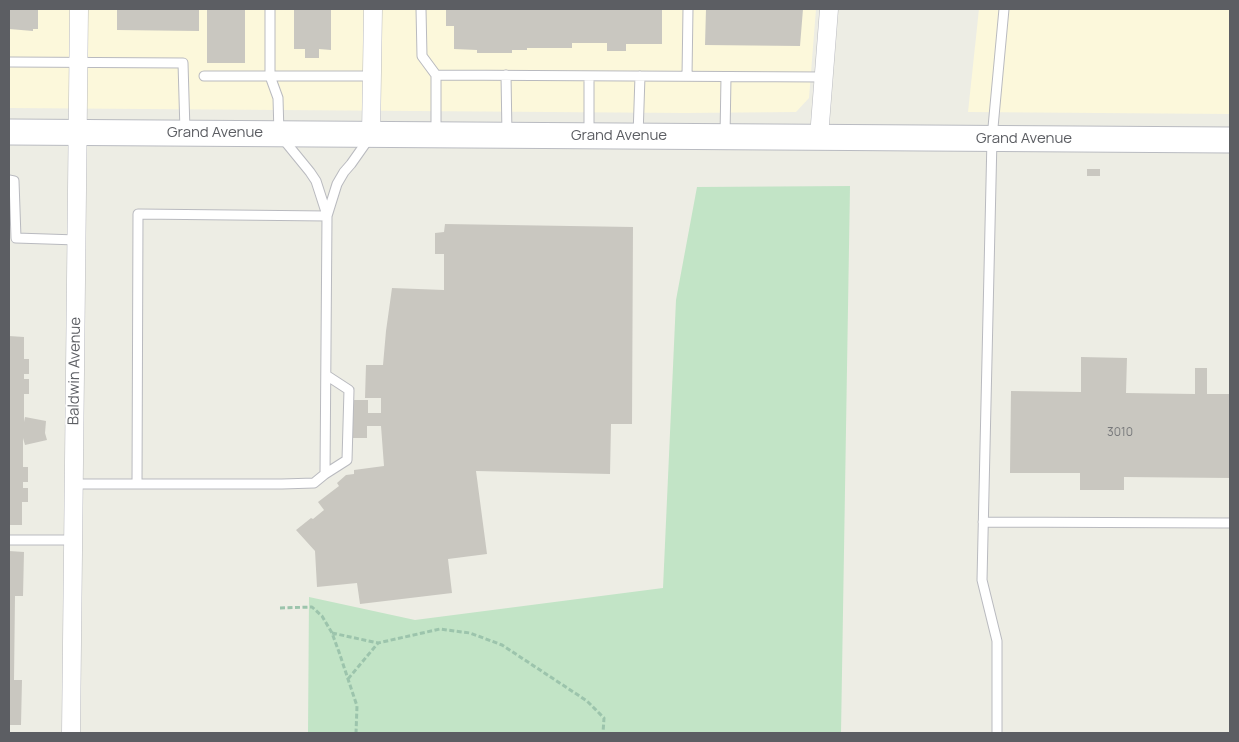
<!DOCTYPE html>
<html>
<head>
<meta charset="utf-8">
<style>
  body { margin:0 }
  #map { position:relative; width:1239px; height:742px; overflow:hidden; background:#edede4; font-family:Manrope,sans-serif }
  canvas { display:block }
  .frame { position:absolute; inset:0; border:10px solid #5c5e63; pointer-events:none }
</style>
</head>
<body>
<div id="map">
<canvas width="1239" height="742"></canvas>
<div class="frame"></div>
</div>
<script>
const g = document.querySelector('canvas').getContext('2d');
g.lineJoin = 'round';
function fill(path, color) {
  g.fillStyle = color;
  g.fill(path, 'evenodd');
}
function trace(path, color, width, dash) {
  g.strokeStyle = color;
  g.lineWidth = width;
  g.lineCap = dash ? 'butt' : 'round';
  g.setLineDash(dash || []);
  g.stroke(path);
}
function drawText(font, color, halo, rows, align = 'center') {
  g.font = font + ' Manrope,sans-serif';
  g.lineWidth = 4;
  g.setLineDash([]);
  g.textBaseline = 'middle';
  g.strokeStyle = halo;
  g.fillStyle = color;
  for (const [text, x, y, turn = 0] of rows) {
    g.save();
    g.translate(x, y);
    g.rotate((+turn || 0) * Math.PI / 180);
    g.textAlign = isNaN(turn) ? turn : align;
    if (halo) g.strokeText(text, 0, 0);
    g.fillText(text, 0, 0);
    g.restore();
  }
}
const commercial = new Path2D(`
  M9,9H816L809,98L796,112L685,113L9,108Z
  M979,9H1230V114L968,112Z`);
const green = new Path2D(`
  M850,186L841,733H103V732H308L309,597L415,620L663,588L676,300L697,187Z`);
const building = new Path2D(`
  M9,9H38V29H33V31L9,29Z
  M117,9H199V31L117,30Z
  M207,9H245V63H207Z
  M294,9H331V50L319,49V58H305V49H294Z
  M446,9H662V44H626V51H607V43H572V48H527V50H512V53H477V50L454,49V26H446Z
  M706,9H803L800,46L705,45Z
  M1087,169H1100V176H1087Z
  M445,224L633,227L632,424H611L610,474L476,471L487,554L448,559L452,593L360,604L357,583L317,587L315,551L296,530L311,518L313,519L324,510L318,502L339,486L337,483L346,475L354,474V470L384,466L381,426H367V438H353V400H368V413H381V398H365L366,365H383L386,331L392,288L444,290V254H435V233L444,232Z
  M9,336L24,337V359H29V374H24V379H29V394H24V422L25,417L46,421L45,433L47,440L25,445L23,438V467H28V482H23V488H28V502H22V525H9Z
  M1081,357L1127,358L1126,393L1195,394V368H1207V394H1230V478L1124,477V490H1080V473H1010L1011,391L1081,392Z
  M9,551L24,552L23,596H15L14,680H22L21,725H9Z`);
const path = new Path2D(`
  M280,608L312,607L322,616L332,633L339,652L357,706L356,733
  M332,633L378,643L440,629L470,633L502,645L587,701L604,718L603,733
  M348,679L378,643`);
const lane = new Path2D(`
  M270,9V76L278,98L279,134L310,172L316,181L327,215
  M421,9L422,56L436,75
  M9,62L183,63L185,131
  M506,75L507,135
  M204,76H373
  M589,76V135
  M687,76L688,9
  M436,132V75L824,77
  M638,136L640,76
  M725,136L726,77
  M9,180L14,181L16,238L77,240
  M325,474L347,460L349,390L326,375
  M74,484H282L314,483L325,474L327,216L337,184L344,172L351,164L370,137
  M137,484L138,214L327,216
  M983,522L1230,523
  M9,540H73
  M997,733V641L982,580L992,138L1004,9`);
const street = new Path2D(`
  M371,135L373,9
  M819,137L829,9
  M71,733L79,9`);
const secondary = new Path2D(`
  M9,132L1230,140`);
const numberNames = [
  ["3010",1120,433]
];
const streetNames = [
  ["Grand Avenue",215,133],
  ["Grand Avenue",619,136],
  ["Grand Avenue",1024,139],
  ["Baldwin Avenue",75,371,-89]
];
fill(commercial, '#fcf8db');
fill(green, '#c2e4c6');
fill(building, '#c9c7c0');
trace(lane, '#b9babf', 11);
trace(street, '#b9babf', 19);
trace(secondary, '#b9bbc1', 27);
trace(path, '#9cc4ac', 3, [5, 2.5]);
trace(lane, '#fff', 9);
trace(street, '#fff', 18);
trace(secondary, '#fff', 25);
drawText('12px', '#77787a', null, numberNames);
drawText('15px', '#5c5e63', '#fff', streetNames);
</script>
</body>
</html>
